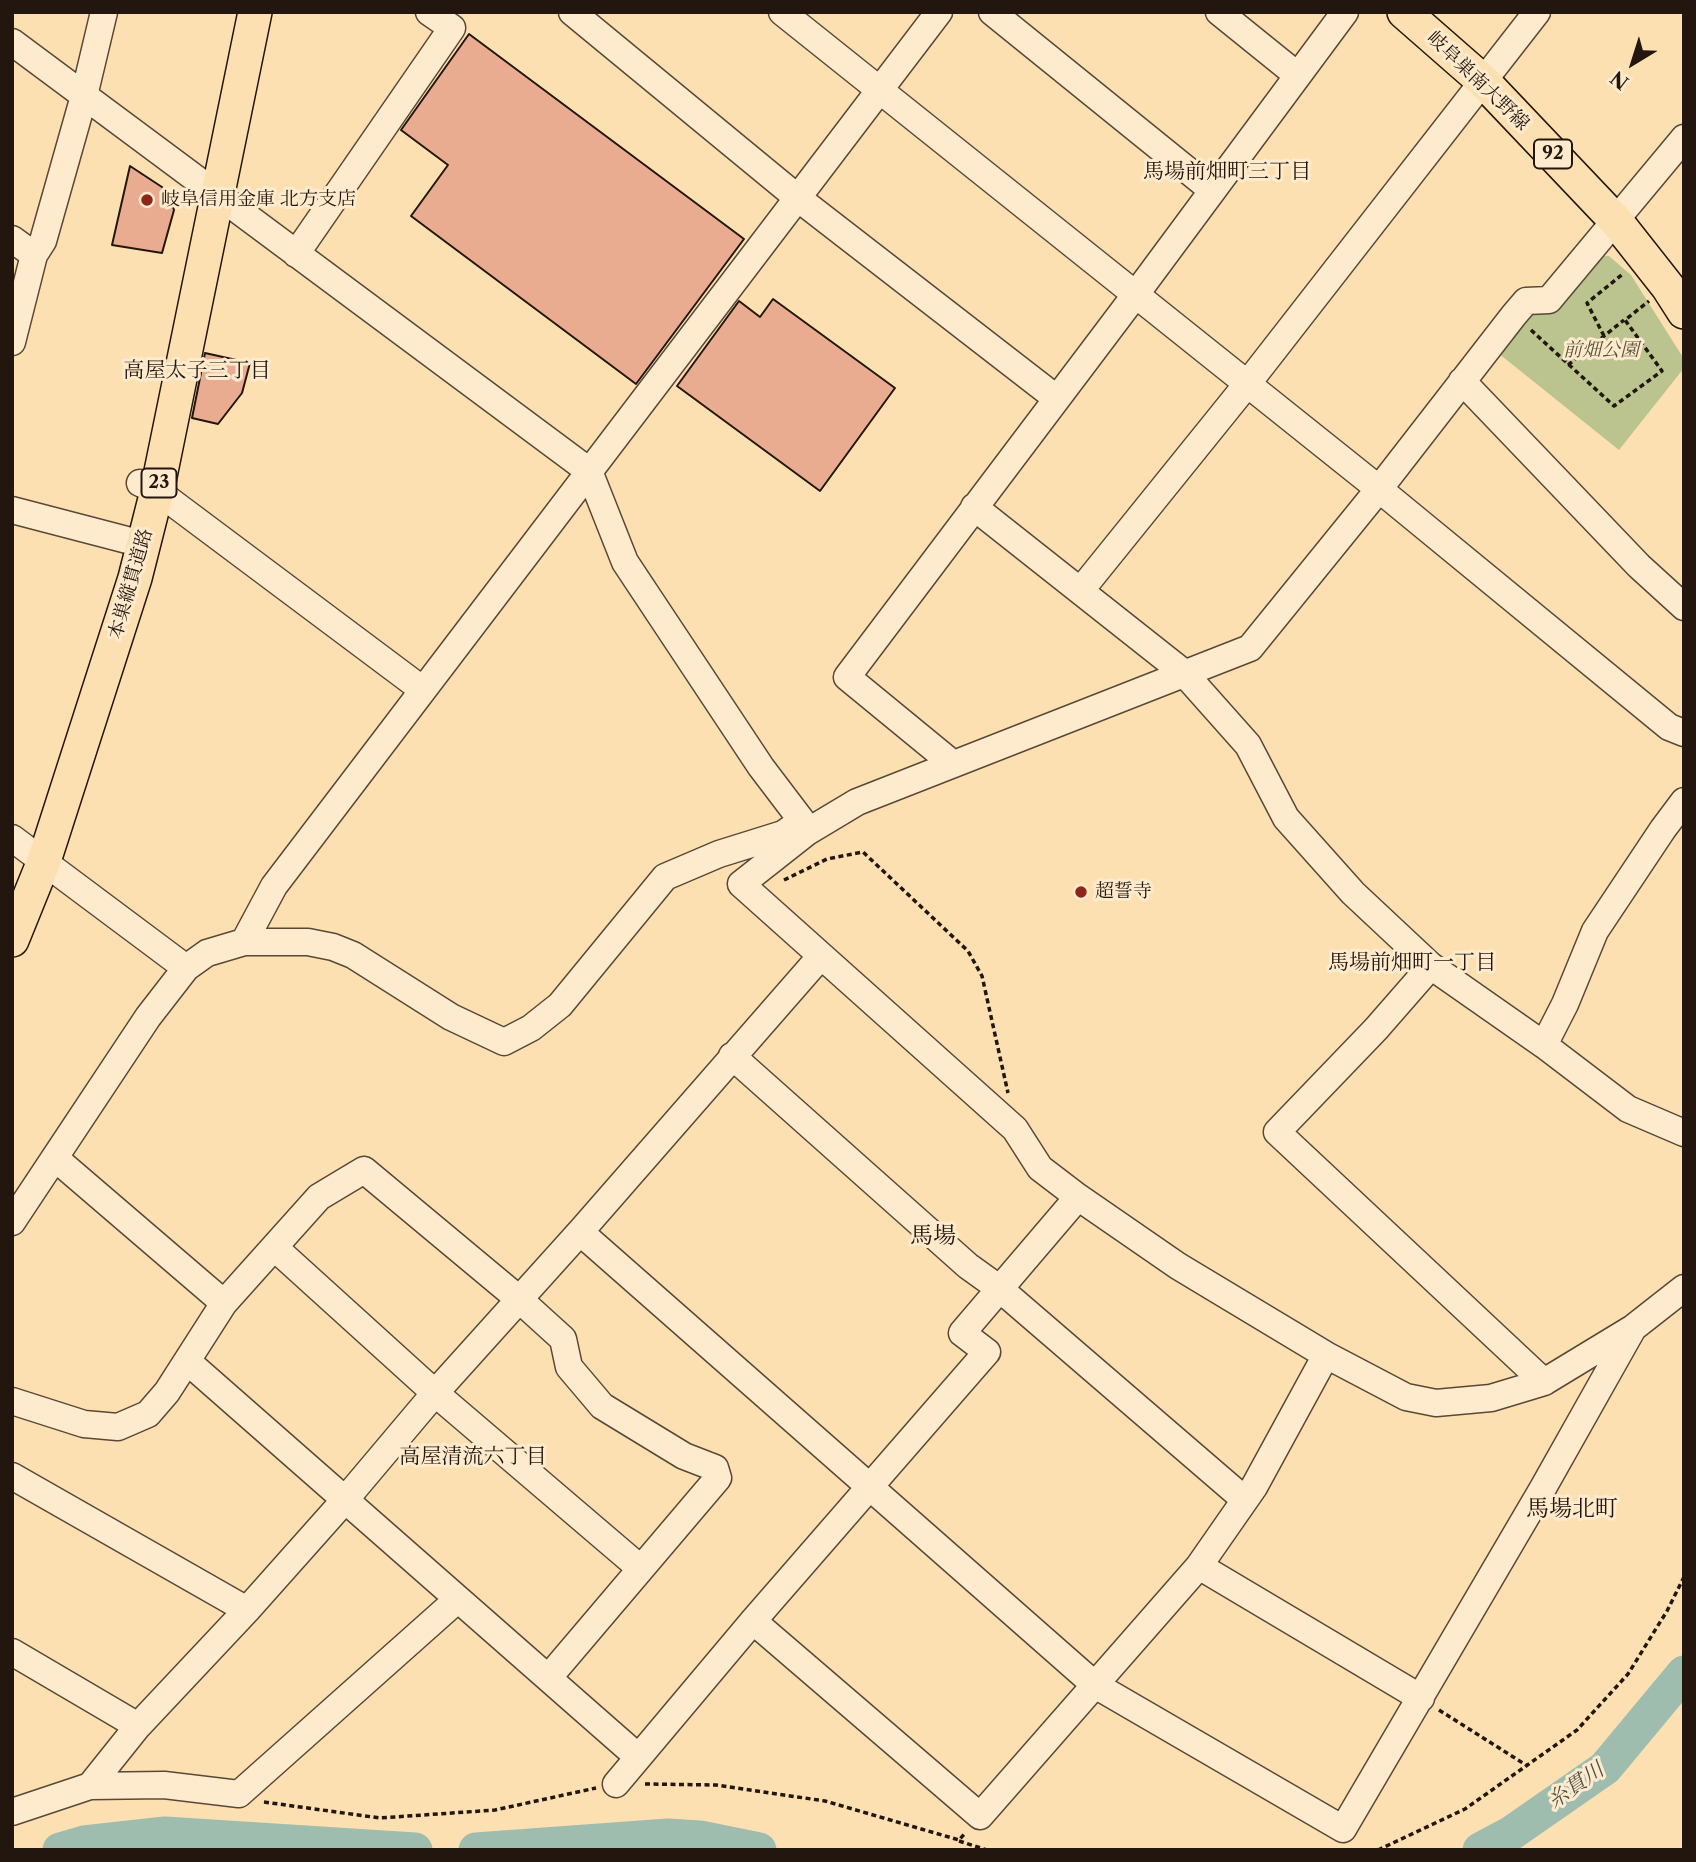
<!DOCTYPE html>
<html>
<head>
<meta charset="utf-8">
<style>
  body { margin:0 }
  #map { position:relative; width:1696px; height:1862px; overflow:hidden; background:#fde0b2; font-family:"Libre Caslon Text",serif }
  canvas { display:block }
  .frame { position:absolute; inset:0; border:14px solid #22160e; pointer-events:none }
  .north { position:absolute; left:1598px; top:28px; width:70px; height:70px; -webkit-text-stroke:5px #feebcd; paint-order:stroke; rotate:218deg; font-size:19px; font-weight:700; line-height:28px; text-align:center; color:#22160e }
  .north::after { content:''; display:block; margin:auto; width:24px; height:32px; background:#22160e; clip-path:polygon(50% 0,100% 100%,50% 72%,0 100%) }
</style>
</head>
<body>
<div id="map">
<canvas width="1696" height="1862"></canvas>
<div class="frame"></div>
<div class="north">N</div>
</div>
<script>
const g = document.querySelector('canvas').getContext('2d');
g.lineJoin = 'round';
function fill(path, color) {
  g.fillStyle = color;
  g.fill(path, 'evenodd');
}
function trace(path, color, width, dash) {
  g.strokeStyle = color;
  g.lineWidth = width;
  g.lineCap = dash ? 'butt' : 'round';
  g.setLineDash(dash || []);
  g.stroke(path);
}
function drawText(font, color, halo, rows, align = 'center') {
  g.font = font + ' "Libre Caslon Text","Noto Serif JP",serif';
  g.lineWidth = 6;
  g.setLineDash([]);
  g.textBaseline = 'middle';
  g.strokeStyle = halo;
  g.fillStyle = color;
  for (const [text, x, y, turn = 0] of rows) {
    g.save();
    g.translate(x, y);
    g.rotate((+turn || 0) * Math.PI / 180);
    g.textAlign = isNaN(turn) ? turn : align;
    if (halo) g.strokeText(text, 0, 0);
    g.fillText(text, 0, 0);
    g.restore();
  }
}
const green = new Path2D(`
  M1592,255L1609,256L1631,275L1684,359V368L1619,450L1498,353L1529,313Z`);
const river = new Path2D(`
  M60,1850L84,1843L165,1834L415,1850
  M476,1850L668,1836L700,1838L759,1850
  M1480,1850L1510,1834L1605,1768L1684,1673`);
const building = new Path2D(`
  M469,34L744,239L636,384L411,216L448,165L401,130Z
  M130,166L168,191L174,210L162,253L112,245Z
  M773,299L895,388L820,491L677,386L739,301L760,317Z
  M205,353L250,363L242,393L218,424L192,418Z`);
const path = new Path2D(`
  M1531,330L1614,406L1662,371L1625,320L1649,301
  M1604,336L1587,303L1624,273
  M1568,365L1624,320
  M784,880L827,859L863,852L968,951L982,976L1008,1093
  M1439,1710L1526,1765
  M645,1784L716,1785L825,1801L959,1840L966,1832
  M264,1802L380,1818L495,1810L596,1788
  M959,1841L987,1850
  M1378,1850L1465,1809L1577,1730L1628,1674L1667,1611L1684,1577`);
const minor = new Path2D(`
  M572,12L799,199L1056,398
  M782,12L1379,489L1669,727L1684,733
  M992,12L1212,190
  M1219,12L1297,75
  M12,42L589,471L625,562L761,767L802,821L807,832
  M1684,138L1549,300L1526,301L1514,315L1379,489L1250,648L857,802L807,832L741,884L1015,1129L1040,1168L1078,1197L1178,1266L1326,1355L1406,1397L1436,1403L1491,1398L1544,1382L1633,1328L1684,1288
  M12,239L34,255
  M296,254L452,28L429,12
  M12,342L34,255L43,241L84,96L104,12
  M1462,381L1639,566L1684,607
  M140,483L157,491L423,690
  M974,507L1184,673L1248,745L1286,818L1353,893L1431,966L1544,1045L1628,1109L1684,1133
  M12,510L127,540
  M1081,590L1248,383L1537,12
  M953,764L847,677L1136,294L1345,12
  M12,838L186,968
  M244,942L274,886L939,12
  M821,956L580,1232L1095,1685L1343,1829L1543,1488L1632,1330
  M1431,966L1376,1029L1277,1132L1544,1382
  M1544,1045L1565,1004L1595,931L1663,829L1684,801
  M732,1056L968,1266L1000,1289L1245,1500
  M55,1158L224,1303
  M12,1222L148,1017L186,968L207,953L244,942H308L333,947L353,955L451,1017L504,1042L531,1028L560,1005L665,877L719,854L783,834L800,822
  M275,1248L435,1393L640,1568
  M187,1361L638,1757
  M12,1401L84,1424L118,1427L148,1414L167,1392L224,1303L319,1197L364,1170L520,1300L563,1339L569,1367L602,1406L684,1456L715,1468L718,1478L549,1677
  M12,1476L247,1610
  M1199,1566L1421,1698
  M753,1621L980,1816L1199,1566L1254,1487L1326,1355
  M12,1652L138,1726
  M616,1784L753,1621L987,1352L962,1333L1078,1197
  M90,1786L138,1726L247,1610L344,1501L435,1393L580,1232
  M12,1812L90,1786L164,1785L239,1794L458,1599`);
const major = new Path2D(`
  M1404,12L1484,82L1616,221L1668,287L1684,312
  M12,940L44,861L135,578L157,491L255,12`);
const markers = [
  [147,200,7,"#8f2418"],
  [1081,892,7,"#8f2418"]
];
const shields = [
  [1553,154,38],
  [159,483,35]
];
const shieldNames = [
  ["92",1553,154],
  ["23",159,483]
];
const streetNames = [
  ["岐阜巣南大野線",1478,81,44],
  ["本巣縦貫道路",131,584,-74]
];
const poiNames = [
  ["岐阜信用金庫 北方支店",161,200],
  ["超誓寺",1095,892]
];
const parkNames = [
  ["前畑公園",1601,351]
];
const neighbourhoodNames = [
  ["馬場前畑町三丁目",1227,172],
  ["高屋太子三丁目",197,371],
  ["馬場前畑町一丁目",1412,963],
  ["高屋清流六丁目",473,1457]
];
const waterNames = [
  ["糸貫川",1576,1786,-35]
];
const quarterNames = [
  ["馬場",933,1236],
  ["馬場北町",1572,1509]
];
fill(green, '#bbc38f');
trace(river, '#9fbdae', 35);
fill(building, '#eaac90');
trace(building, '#22160e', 2);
trace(minor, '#594837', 29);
trace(major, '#22160e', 36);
trace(path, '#22160e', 3.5, [5, 3.5]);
trace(minor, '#feebcd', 26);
trace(major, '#fde0b2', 33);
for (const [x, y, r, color] of markers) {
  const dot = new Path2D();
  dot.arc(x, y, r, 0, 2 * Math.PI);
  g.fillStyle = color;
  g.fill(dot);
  trace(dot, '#feebcd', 2.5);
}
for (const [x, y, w] of shields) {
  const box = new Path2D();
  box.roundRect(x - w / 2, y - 14.5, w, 29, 5);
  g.fillStyle = '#feebcd';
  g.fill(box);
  trace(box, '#22160e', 2);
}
drawText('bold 18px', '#22160e', null, shieldNames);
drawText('19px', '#22160e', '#feebcd', streetNames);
drawText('19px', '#22160e', '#feebcd', poiNames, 'left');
drawText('italic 19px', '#58533b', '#feebcd', parkNames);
drawText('21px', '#22160e', '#feebcd', neighbourhoodNames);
drawText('italic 21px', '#4e5046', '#feebcd', waterNames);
drawText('23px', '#22160e', '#feebcd', quarterNames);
</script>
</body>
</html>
